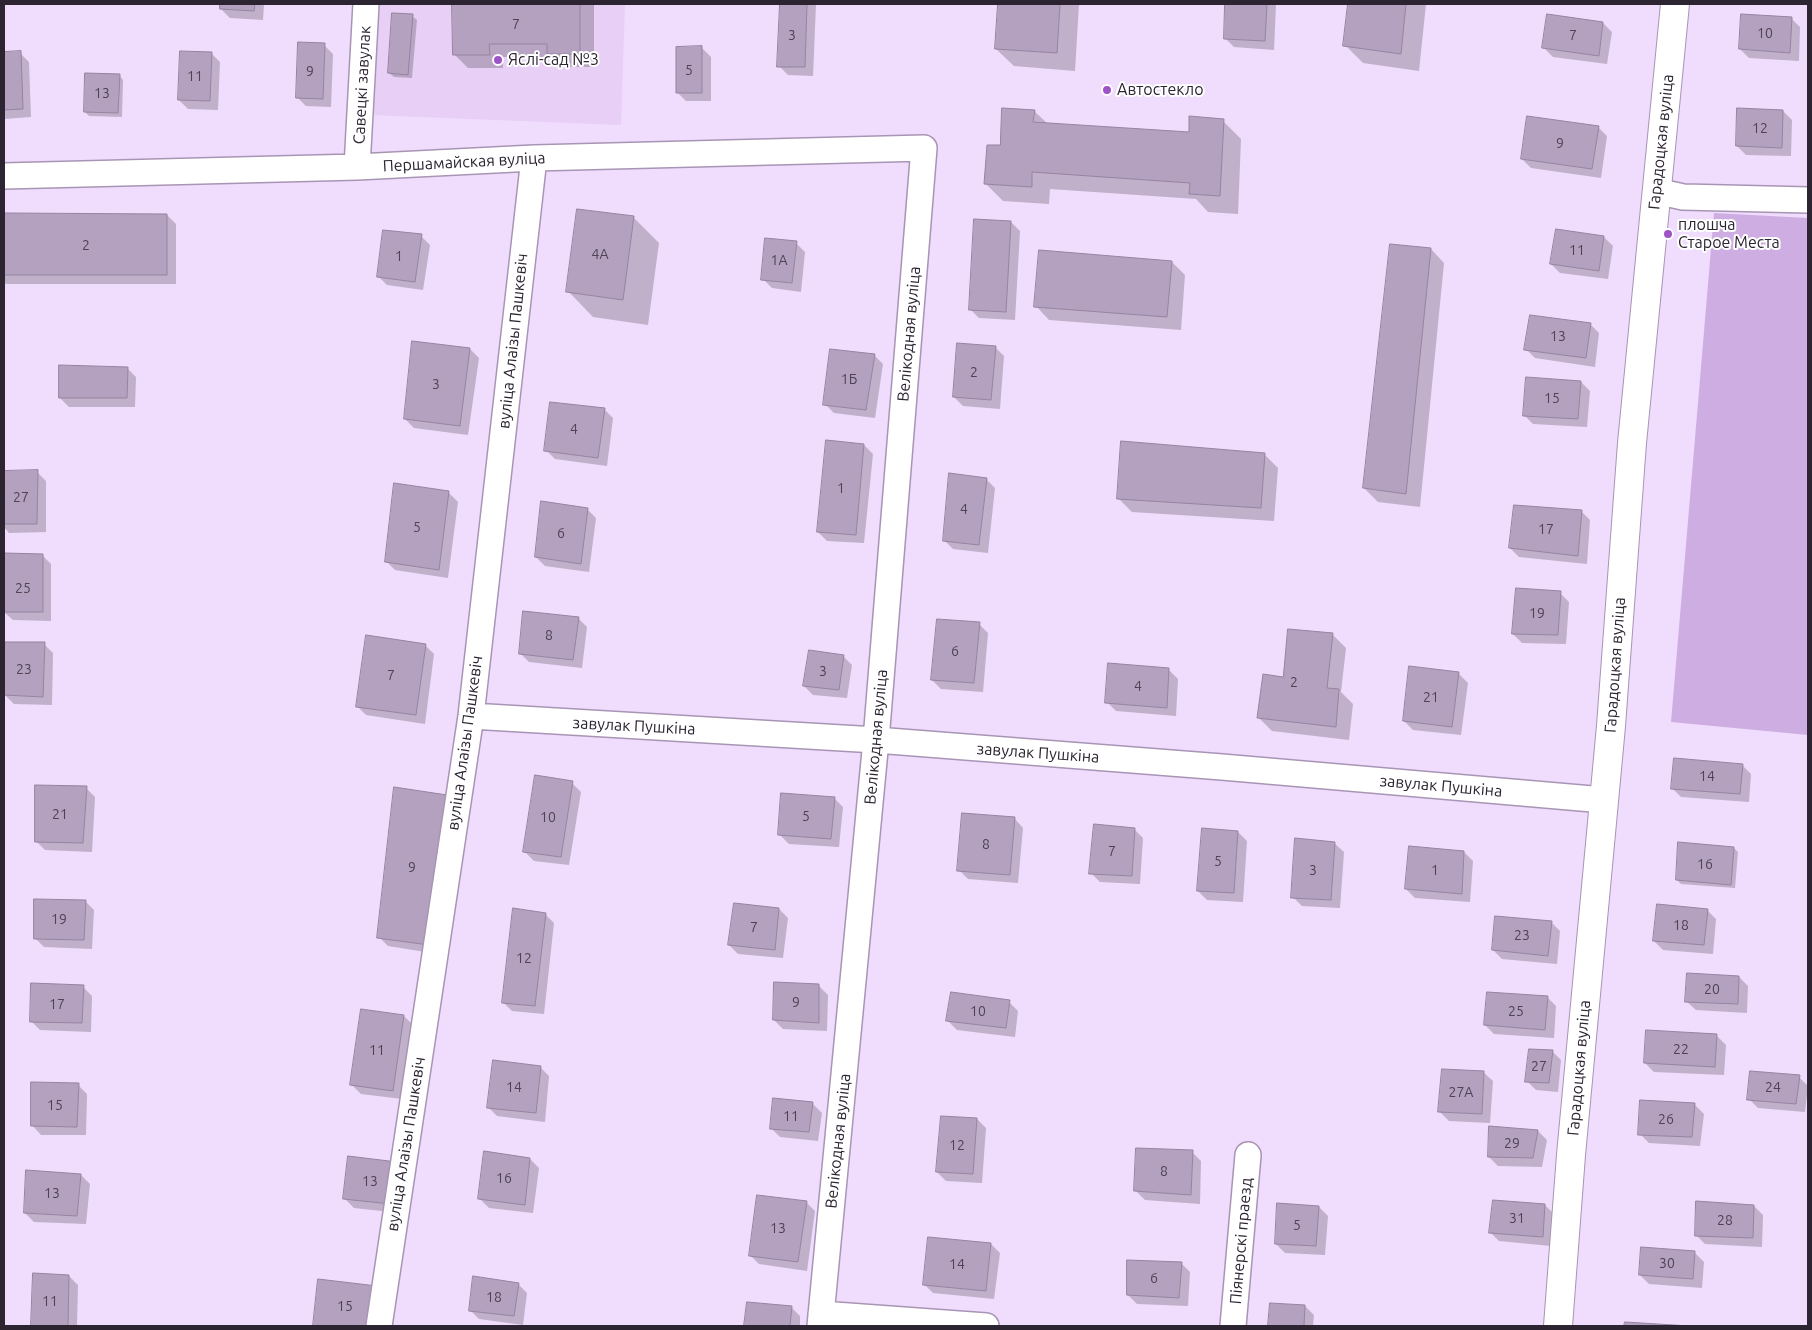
<!DOCTYPE html>
<html>
<head>
<meta charset="utf-8">
<style>
  body { margin:0 }
  #map { position:relative; width:1812px; height:1330px; overflow:hidden; background:#f0dcfd; font-family:Ubuntu,sans-serif }
  canvas { display:block }
  .frame { position:absolute; inset:0; border:5px solid #2c2431; pointer-events:none }
</style>
</head>
<body>
<div id="map">
<canvas width="1812" height="1330"></canvas>
<div class="frame"></div>
</div>
<script>
const g = document.querySelector('canvas').getContext('2d');
g.lineJoin = 'round';
function fill(path, color) {
  g.fillStyle = color;
  g.fill(path, 'evenodd');
}
function trace(path, color, width, dash) {
  g.strokeStyle = color;
  g.lineWidth = width;
  g.lineCap = dash ? 'butt' : 'round';
  g.setLineDash(dash || []);
  g.stroke(path);
}
function drawText(font, color, halo, rows, align = 'center') {
  g.font = font + ' Ubuntu,sans-serif';
  g.lineWidth = 4;
  g.setLineDash([]);
  g.textBaseline = 'middle';
  g.strokeStyle = halo;
  g.fillStyle = color;
  for (const [text, x, y, turn = 0] of rows) {
    g.save();
    g.translate(x, y);
    g.rotate((+turn || 0) * Math.PI / 180);
    g.textAlign = isNaN(turn) ? turn : align;
    if (halo) g.strokeText(text, 0, 0);
    g.fillText(text, 0, 0);
    g.restore();
  }
}
const built = new Path2D(`
  M375,4H625L621,125L371,115Z`);
const green = new Path2D(`
  M1714,213L1808,218V735L1671,722Z`);
const shadow = new Path2D(`
  M222,4H264L263,20L230,18L221,9Z
  M454,4H594V67H561L551,57H503V68H468L454,54Z
  M781,4H816L813,76L788,75L779,66Z
  M999,4H1079L1075,71L1014,66L996,49Z
  M1227,4H1276L1274,50L1234,47L1225,38Z
  M1349,4H1426L1419,71L1363,63L1345,45Z
  M412,16L417,20L412,78L394,77L389,73Z
  M1791,18L1800,27L1799,61L1749,58L1740,49Z
  M1603,23L1612,32L1607,64L1553,57L1544,48Z
  M324,45L333,54L331,107L306,106L297,97Z
  M702,48L711,57V101H686L677,92Z
  M4,53H20L29,62L31,117L4,119Z
  M211,53L220,62L218,110L188,109L179,100Z
  M119,75L123,80L122,117L89,116L85,112Z
  M1034,111L1048,124L1190,133L1223,121L1241,139L1238,214L1208,212L1196,199L1050,189L1049,204L1003,201L985,183L1001,146Z
  M1783,111L1792,120L1791,156L1746,155L1737,146Z
  M1598,127L1607,136L1601,178L1531,168L1522,159Z
  M4,214L167,215L176,224V284H6L4,282Z
  M633,217L659,243L648,325L593,317L568,291Z
  M1011,222L1020,231L1015,320L979,318L970,309Z
  M421,236L430,245L423,290L387,285L378,276Z
  M1604,237L1613,246L1608,279L1560,273L1551,264Z
  M796,243L805,252L801,292L772,288L763,279Z
  M1431,249L1444,263L1420,507L1378,502L1364,488Z
  M1172,262L1185,275L1181,330L1049,320L1036,306Z
  M1590,324L1599,333L1595,367L1535,358L1526,349Z
  M995,347L1004,356L1000,409L963,406L954,397Z
  M470,349L479,358L468,435L414,428L405,419Z
  M874,355L883,364L875,418L834,413L825,404Z
  M127,368L136,377L135,407H69L60,398Z
  M1581,382L1590,391L1587,427L1533,424L1524,415Z
  M604,409L613,418L607,466L555,459L546,450Z
  M864,445L873,454L864,543L827,541L818,532Z
  M1265,455L1278,468L1274,521L1132,512L1118,498Z
  M4,472H37L46,481V532L9,533L4,527Z
  M986,479L995,488L988,553L953,549L944,540Z
  M395,485L449,493L458,502L448,578L395,570L386,561Z
  M587,509L596,518L589,572L545,566L536,557Z
  M1581,511L1590,520L1587,564L1519,557L1510,548Z
  M5,554L42,555L51,564V621L13,620L4,612Z
  M1560,593L1569,602L1566,644L1522,643L1513,634Z
  M578,618L587,627L582,668L529,662L520,653Z
  M979,624L988,633L983,692L941,689L932,680Z
  M1332,634L1346,648L1341,692L1353,704L1349,740L1272,731L1258,717L1284,678Z
  M44,644L53,653L52,705L14,704L5,695Z
  M425,645L434,654L425,724L366,715L357,706Z
  M843,656L852,665L847,698L813,695L804,686Z
  M1410,667L1459,674L1468,683L1461,735L1413,730L1404,721Z
  M1169,670L1178,679L1176,716L1116,711L1107,702Z
  M1742,765L1751,774L1749,802L1681,797L1672,788Z
  M572,783L581,792L569,865L534,861L525,852Z
  M86,788L95,797L92,852L45,850L36,841Z
  M447,796L438,954L388,946L379,937Z
  M834,798L843,807L839,847L789,844L780,835Z
  M1014,818L1023,828L1018,883L968,879L959,870Z
  M1134,829L1143,838L1140,884L1100,882L1091,873Z
  M1238,832L1247,841L1243,902L1207,900L1198,891Z
  M1334,843L1344,852L1340,908L1302,906L1293,897Z
  M1734,848L1738,852L1735,888L1681,884L1677,880Z
  M1464,852L1473,861L1470,902L1415,898L1406,889Z
  M85,901L94,910L92,949L44,947L35,938Z
  M779,909L788,918L783,958L738,954L729,945Z
  M1707,910L1716,919L1713,954L1663,950L1654,941Z
  M545,914L554,923L544,1014L512,1011L503,1002Z
  M1551,922L1560,931L1557,964L1502,959L1493,950Z
  M1739,977L1748,986L1747,1013L1696,1010L1686,1001Z
  M819,986L828,995L827,1031L783,1029L774,1020Z
  M83,987L92,996L91,1032L40,1030L31,1021Z
  M1547,997L1556,1006L1554,1038L1494,1034L1485,1025Z
  M1009,1002L1018,1011L1015,1037L957,1030L948,1021Z
  M404,1016L413,1025L402,1099L361,1094L352,1085Z
  M1717,1036L1726,1045L1724,1075L1654,1072L1645,1063Z
  M1552,1051L1561,1060L1558,1092L1536,1090L1527,1081Z
  M540,1067L549,1076L545,1122L497,1116L488,1107Z
  M1483,1072L1493,1081L1490,1123L1449,1121L1440,1112Z
  M1799,1077L1808,1086L1805,1112L1758,1108L1749,1099Z
  M78,1085L87,1094L86,1135H41L32,1125Z
  M813,1104L822,1113L818,1141L780,1137L771,1128Z
  M1695,1105L1704,1114L1700,1146L1649,1143L1640,1134Z
  M977,1119L986,1128L982,1183L946,1181L937,1172Z
  M1538,1131L1547,1140L1542,1167L1498,1166L1489,1157Z
  M1192,1152L1201,1161L1200,1204L1145,1200L1136,1191Z
  M349,1157L400,1213L354,1208L345,1199Z
  M530,1159L539,1168L533,1213L489,1208L480,1199Z
  M81,1175L90,1184L86,1224L34,1222L25,1213Z
  M806,1202L815,1211L807,1271L759,1264L750,1255Z
  M1545,1205L1554,1214L1551,1246L1499,1241L1490,1232Z
  M1754,1206L1763,1215L1762,1247L1705,1244L1696,1235Z
  M1319,1207L1328,1216L1325,1255L1285,1253L1276,1244Z
  M991,1244L1000,1253L994,1299L933,1293L924,1284Z
  M1695,1253L1704,1262L1702,1288L1649,1284L1640,1275Z
  M1181,1263L1190,1272L1188,1306L1137,1304L1128,1295Z
  M34,1274L69,1276L78,1285L77,1326H32Z
  M319,1281L382,1326H314Z
  M518,1284L527,1293L523,1325L479,1319L470,1310Z
  M748,1304L791,1307L800,1316V1326H746Z
  M1271,1304L1305,1306L1314,1315L1313,1326H1270Z`);
const building = new Path2D(`
  M220,4H255L254,11L220,9Z
  M452,4H580V54H547V44H489L490,55H453Z
  M780,4H807L805,67H777Z
  M998,4H1060L1057,53L995,49Z
  M1225,4H1267L1265,41L1224,39Z
  M1348,4H1406L1401,54L1343,46Z
  M392,13L413,14L408,75L388,73Z
  M1547,14L1603,22L1599,56L1542,48Z
  M1741,14L1792,17L1790,53L1739,49Z
  M298,42L325,43L323,99L296,98Z
  M702,46V93H676V47Z
  M21,51L23,109L4,110V52Z
  M180,51L212,52L210,101L178,100Z
  M85,73L120,74L118,113L84,112Z
  M1002,108L1035,110L1033,122L1189,132V116L1224,119L1220,196L1189,194L1190,183L1032,172V187L984,184L987,145H1000Z
  M1737,108L1783,110L1782,148L1736,146Z
  M1527,116L1599,126L1592,169L1521,159Z
  M577,209L634,216L623,300L566,292Z
  M4,213L167,214V275H4Z
  M974,219L1011,221L1006,312L969,310Z
  M1556,229L1604,236L1599,271L1550,264Z
  M383,230L422,234L415,282L377,277Z
  M765,238L797,241L792,283L761,280Z
  M1390,244L1431,248L1406,494L1363,488Z
  M1039,250L1172,261L1167,317L1034,307Z
  M1530,315L1591,323L1586,358L1524,350Z
  M412,341L470,348L460,426L404,419Z
  M957,343L996,346L991,400L953,397Z
  M830,349L875,354L866,410L823,405Z
  M59,365L128,367L127,398H59Z
  M1526,377L1581,381L1578,419L1523,416Z
  M550,402L605,408L598,458L544,451Z
  M826,440L864,444L856,535L817,532Z
  M1121,441L1265,453L1261,508L1117,499Z
  M38,470L37,524H4V471Z
  M949,473L987,478L979,545L943,541Z
  M394,483L449,491L439,570L385,562Z
  M541,501L588,508L581,564L535,557Z
  M1514,505L1582,510L1578,556L1509,548Z
  M4,553L43,554V612H4Z
  M1516,588L1561,591L1558,635L1512,634Z
  M523,611L579,617L573,660L519,654Z
  M937,619L980,622L974,683L931,680Z
  M1288,629L1333,633L1327,688L1339,689L1336,727L1257,718L1263,674L1283,677Z
  M366,635L426,644L416,715L356,707Z
  M5,642H45L43,697L4,695Z
  M809,650L844,655L839,690L803,686Z
  M1108,663L1169,668L1167,708L1105,703Z
  M1409,666L1459,672L1452,727L1403,721Z
  M1674,758L1743,764L1740,794L1671,789Z
  M535,775L573,781L561,857L523,852Z
  M35,785L87,786L83,843L35,842Z
  M394,787L447,795L429,945L377,938Z
  M781,793L835,797L831,839L778,835Z
  M962,813L1015,817L1010,875L957,871Z
  M1094,824L1135,828L1132,876L1089,874Z
  M1202,828L1238,831L1234,893L1197,891Z
  M1295,838L1335,842L1331,900L1291,898Z
  M1678,842L1734,847L1731,885L1676,880Z
  M1409,846L1464,851L1462,894L1405,889Z
  M34,899L86,900L84,940L34,939Z
  M734,903L779,908L775,950L728,945Z
  M1657,904L1708,909L1704,945L1653,941Z
  M513,908L546,913L535,1006L502,1003Z
  M1495,916L1552,921L1548,956L1492,950Z
  M1687,973L1739,976L1738,1004L1685,1002Z
  M774,982L819,984V1023L773,1020Z
  M31,983L84,985L82,1023L30,1022Z
  M951,992L1010,1000L1006,1028L946,1021Z
  M1487,992L1548,996L1545,1030L1484,1025Z
  M361,1009L404,1015L393,1091L350,1085Z
  M1646,1030L1717,1034L1715,1067L1644,1063Z
  M1529,1049L1553,1050L1549,1083L1525,1082Z
  M493,1060L541,1066L536,1113L487,1108Z
  M1442,1069L1484,1071L1482,1114L1438,1112Z
  M1750,1071L1800,1075L1796,1104L1747,1100Z
  M31,1082L79,1083L77,1127L31,1126Z
  M773,1098L813,1102L809,1132L770,1129Z
  M1640,1100L1695,1103L1692,1137L1638,1135Z
  M941,1116L977,1118L973,1174L936,1172Z
  M1489,1126L1538,1130L1533,1158L1488,1157Z
  M1136,1148L1193,1150L1191,1195L1134,1191Z
  M484,1151L530,1158L525,1205L478,1199Z
  M348,1156L397,1162L391,1204L343,1199Z
  M26,1170L81,1174L77,1216L24,1213Z
  M757,1195L807,1201L798,1262L749,1256Z
  M1493,1200L1545,1204L1543,1237L1489,1233Z
  M1696,1201L1754,1205L1753,1238L1695,1236Z
  M1277,1203L1319,1206L1316,1246L1275,1244Z
  M928,1237L991,1243L986,1291L923,1285Z
  M1641,1247L1695,1251L1693,1279L1639,1275Z
  M1127,1260L1182,1262L1179,1298L1127,1295Z
  M33,1273L69,1275L68,1326H31Z
  M473,1276L519,1283L514,1316L469,1311Z
  M318,1279L377,1286L372,1326H313Z
  M747,1302L792,1306L790,1326H744Z
  M1270,1303L1305,1305L1304,1326H1268Z
  M1625,1322L1690,1326H1624Z`);
const minor = new Path2D(`
  M357,167L366,4
  M4,176L357,167L534,158L924,148L876,740L820,1326
  M1656,191L1683,197L1808,200
  M471,716L876,740L1222,767L1604,800
  M821,1314L986,1326
  M379,1326L471,716L534,158
  M1233,1326L1248,1155`);
const tertiary = new Path2D(`
  M1558,1326L1571,1155L1611,726L1632,443L1675,4`);
const markers = [
  [498,60,5,"#9e54c6"],
  [1107,90,5,"#9e54c6"],
  [1668,234,5,"#9e54c6"]
];
const numberNames = [
  ["7",516,24],
  ["10",1765,33],
  ["3",792,35],
  ["7",1573,35],
  ["5",689,70],
  ["9",310,71],
  ["11",195,76],
  ["13",102,93],
  ["12",1760,128],
  ["9",1560,143],
  ["2",86,245],
  ["11",1577,250],
  ["4А",600,254],
  ["1",399,256],
  ["1А",779,260],
  ["13",1558,336],
  ["2",974,372],
  ["1Б",849,379],
  ["3",436,384],
  ["15",1552,398],
  ["4",574,429],
  ["1",841,488],
  ["27",21,497],
  ["4",964,509],
  ["5",417,527],
  ["17",1546,529],
  ["6",561,533],
  ["25",23,588],
  ["19",1537,613],
  ["8",549,635],
  ["6",955,651],
  ["23",24,669],
  ["3",823,671],
  ["7",391,675],
  ["2",1294,682],
  ["4",1138,686],
  ["21",1431,697],
  ["14",1707,776],
  ["21",60,814],
  ["5",806,816],
  ["10",548,817],
  ["8",986,844],
  ["7",1112,851],
  ["5",1218,861],
  ["16",1705,864],
  ["9",412,867],
  ["3",1313,870],
  ["1",1435,870],
  ["19",59,919],
  ["18",1681,925],
  ["7",754,927],
  ["23",1522,935],
  ["12",524,958],
  ["20",1712,989],
  ["9",796,1002],
  ["17",57,1004],
  ["10",978,1011],
  ["25",1516,1011],
  ["22",1681,1049],
  ["11",377,1050],
  ["27",1539,1066],
  ["14",514,1087],
  ["24",1773,1087],
  ["27А",1461,1092],
  ["15",55,1105],
  ["11",791,1116],
  ["26",1666,1119],
  ["29",1512,1143],
  ["12",957,1145],
  ["8",1164,1171],
  ["16",504,1178],
  ["13",370,1181],
  ["13",52,1193],
  ["31",1517,1218],
  ["28",1725,1220],
  ["5",1297,1225],
  ["13",778,1228],
  ["30",1667,1263],
  ["14",957,1264],
  ["6",1154,1278],
  ["18",494,1297],
  ["11",50,1301],
  ["15",345,1306]
];
const poiNames = [
  ["Яслі-сад №3",508,60],
  ["Автостекло",1117,90],
  ["плошча",1678,225],
  ["Старое Места",1678,243]
];
const streetNames = [
  ["Савецкі завулак",362,85,-87],
  ["Гарадоцкая вуліца",1661,142,-84],
  ["Першамайская вуліца",464,162,-3],
  ["Велікодная вуліца",909,334,-85],
  ["вуліца Алаізы Пашкевіч",513,341,-84],
  ["Гарадоцкая вуліца",1615,665,-86],
  ["завулак Пушкіна",634,726,3],
  ["Велікодная вуліца",876,737,-85],
  ["вуліца Алаізы Пашкевіч",465,743,-82],
  ["завулак Пушкіна",1038,753,4],
  ["завулак Пушкіна",1441,786,5],
  ["Гарадоцкая вуліца",1579,1068,-85],
  ["Велікодная вуліца",838,1141,-84],
  ["вуліца Алаізы Пашкевіч",406,1144,-81],
  ["Піянерскі праезд",1241,1241,-85]
];
fill(built, '#e7cff6');
fill(green, '#ceaee2');
fill(shadow, '#0003');
fill(building, '#b4a1c0');
trace(building, '#9583a1', 1);
trace(minor, '#a895b4', 28);
trace(tertiary, '#a895b4', 30);
trace(minor, '#fff', 25);
trace(tertiary, '#fff', 28);
for (const [x, y, r, color] of markers) {
  const dot = new Path2D();
  dot.arc(x, y, r, 0, 2 * Math.PI);
  g.fillStyle = color;
  g.fill(dot);
  trace(dot, '#fff', 2);
}
drawText('14px', '#4e4355', null, numberNames);
drawText('16px', '#2c2431', '#fff', poiNames, 'left');
drawText('16px', '#2c2431', '#fff', streetNames);
</script>
</body>
</html>
